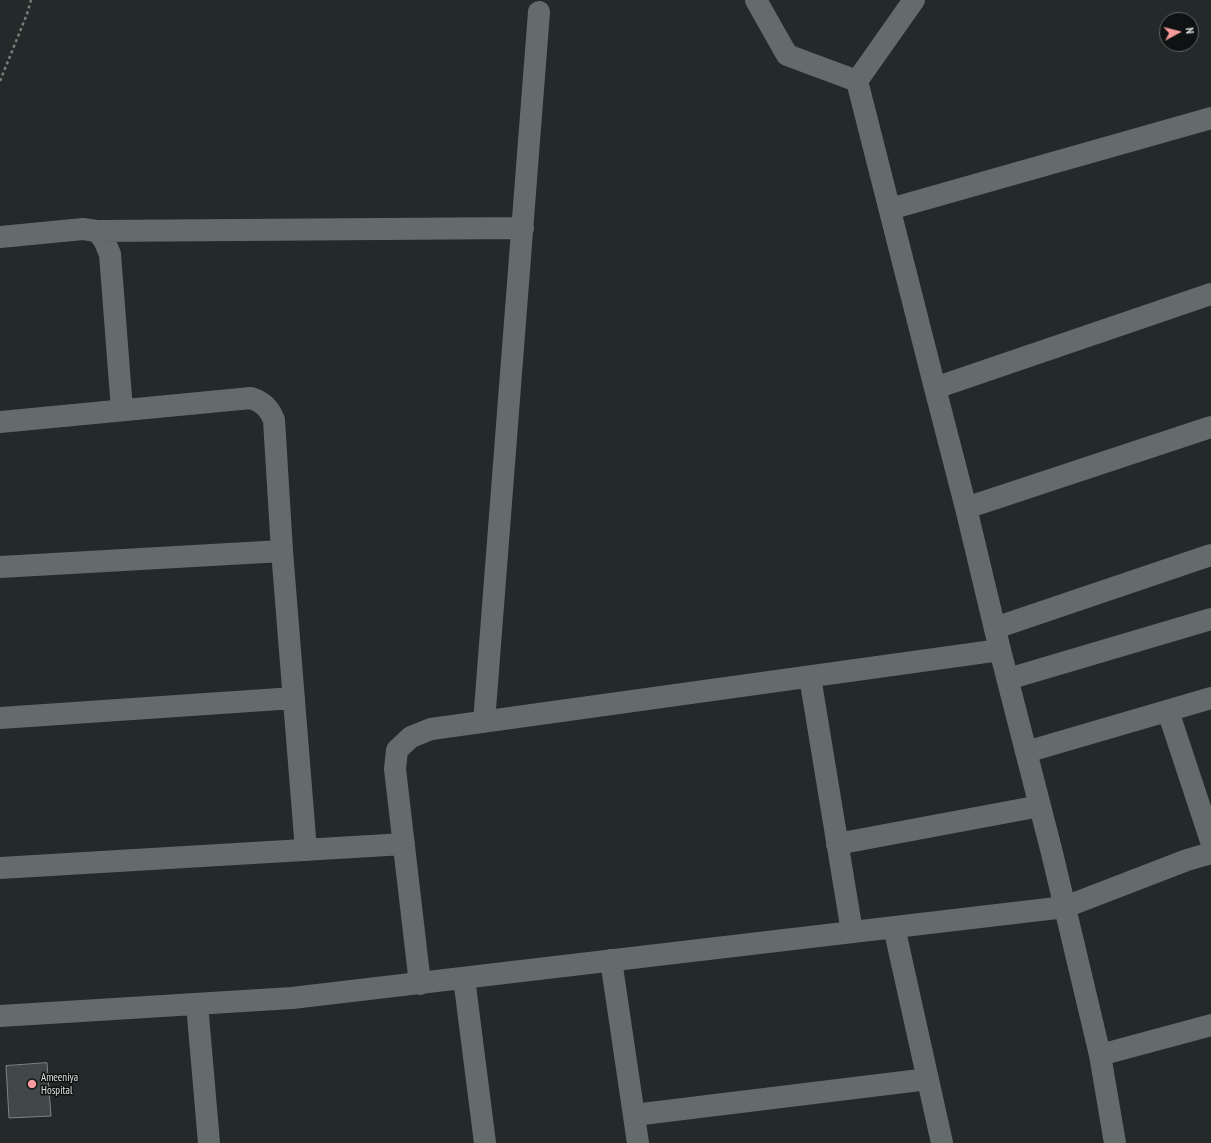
<!DOCTYPE html>
<html>
<head>
<meta charset="utf-8">
<style>
  body { margin:0 }
  #map { position:relative; width:1211px; height:1143px; overflow:hidden; background:#232a29; font-family:"PT Sans Narrow",sans-serif }
  canvas { display:block }
  .north { position:absolute; left:1159px; top:12px; width:40px; height:40px; box-sizing:border-box; background:#0f1212; border:1px solid #616464; border-radius:50%; rotate:83deg; font-size:11px; font-weight:700; line-height:16px; text-align:center; color:#dce0df }
  .north::after { content:''; display:block; margin:auto; width:14px; height:18px; background:#f59b9d; clip-path:polygon(50% 0,100% 100%,50% 72%,0 100%) }
</style>
</head>
<body>
<div id="map">
<canvas width="1211" height="1143"></canvas>
<div class="north">N</div>
</div>
<script>
const g = document.querySelector('canvas').getContext('2d');
g.lineJoin = 'round';
function fill(path, color) {
  g.fillStyle = color;
  g.fill(path, 'evenodd');
}
function trace(path, color, width, dash) {
  g.strokeStyle = color;
  g.lineWidth = width;
  g.lineCap = dash ? 'butt' : 'round';
  g.setLineDash(dash || []);
  g.stroke(path);
}
function drawText(font, color, halo, rows, align = 'center') {
  g.font = font + ' "PT Sans Narrow",sans-serif';
  g.lineWidth = 3;
  g.setLineDash([]);
  g.textBaseline = 'middle';
  g.strokeStyle = halo;
  g.fillStyle = color;
  for (const [text, x, y, turn = 0] of rows) {
    g.save();
    g.translate(x, y);
    g.rotate((+turn || 0) * Math.PI / 180);
    g.textAlign = isNaN(turn) ? turn : align;
    if (halo) g.strokeText(text, 0, 0);
    g.fillText(text, 0, 0);
    g.restore();
  }
}
const building = new Path2D(`
  M47,1063L51,1116L9,1118L6,1066Z`);
const path = new Path2D(`
  M0,81L27,14L31,0`);
const street = new Path2D(`
  M756,0L787,55L857,81
  M914,0L857,81L935,388L966,508L1000,650L1052,853L1100,1055L1115,1143
  M890,209L1211,118
  M97,231L523,228
  M0,237L83,229L97,231L104,240L110,254L122,410
  M935,388L1211,294
  M0,422L251,398C263,402 269,408 274,420L282,551L306,850
  M966,508L1211,427
  M0,567L282,551
  M995,628L1211,555
  M810,677L852,932
  M1008,679L1211,619
  M1168,711L1211,841
  M0,718L294,698
  M484,722L539,12
  M1026,752L1211,698
  M837,844L1040,806
  M0,868L404,844
  M894,927L942,1143
  M611,960L638,1143
  M464,978L485,1143
  M420,984L395,769L397,750L411,737L431,729L1000,650
  M197,1004L209,1143
  M0,1016L292,998L1065,907L1187,860L1211,853
  M1100,1055L1211,1025
  M634,1115L928,1079`);
const markers = [
  [32,1084,5,"#f59b9d"]
];
const poiNames = [
  ["Ameeniya",41,1078],
  ["Hospital",41,1091]
];
fill(building, '#404746');
trace(building, '#7d8584', 1);
trace(path, '#787d7c', 2.5, [3, 3]);
trace(street, '#646c6b', 22);
for (const [x, y, r, color] of markers) {
  const dot = new Path2D();
  dot.arc(x, y, r, 0, 2 * Math.PI);
  g.fillStyle = color;
  g.fill(dot);
  trace(dot, '#0f1212', 1.5);
}
drawText('11px', '#dce0df', '#0f1212', poiNames, 'left');
</script>
</body>
</html>
